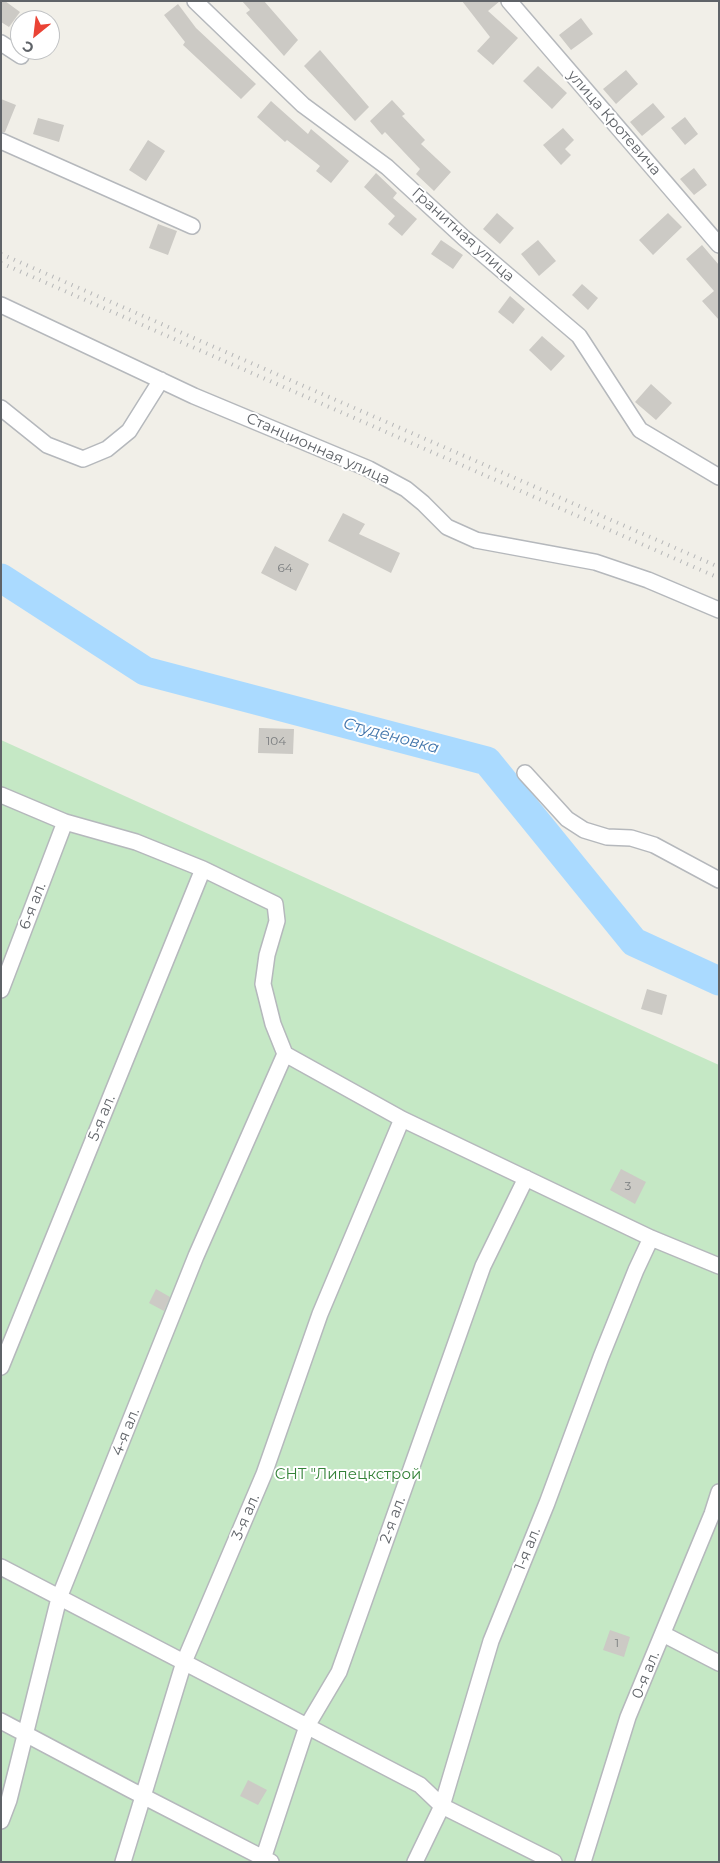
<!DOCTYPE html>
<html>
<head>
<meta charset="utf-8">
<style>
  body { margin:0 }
  #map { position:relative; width:720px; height:1863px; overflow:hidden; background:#f1efe8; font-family:Montserrat,sans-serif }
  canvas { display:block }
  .frame { position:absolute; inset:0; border:2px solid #5f6368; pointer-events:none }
  .north { position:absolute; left:10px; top:10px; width:50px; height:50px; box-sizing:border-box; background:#fff; border:1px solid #bfc1c3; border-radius:50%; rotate:209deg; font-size:14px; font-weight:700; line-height:20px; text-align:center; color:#5f6368 }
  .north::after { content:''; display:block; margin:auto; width:18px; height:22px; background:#ea4335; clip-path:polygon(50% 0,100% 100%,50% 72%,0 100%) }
</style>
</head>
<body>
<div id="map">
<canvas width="720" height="1863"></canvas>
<div class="frame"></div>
<div class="north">С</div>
</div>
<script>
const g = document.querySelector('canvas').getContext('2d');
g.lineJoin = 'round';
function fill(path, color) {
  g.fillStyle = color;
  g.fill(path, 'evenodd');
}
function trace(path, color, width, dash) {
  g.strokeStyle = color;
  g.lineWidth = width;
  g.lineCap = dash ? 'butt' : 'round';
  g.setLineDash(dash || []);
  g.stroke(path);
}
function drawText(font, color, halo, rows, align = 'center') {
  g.font = font + ' Montserrat,sans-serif';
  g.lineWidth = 4;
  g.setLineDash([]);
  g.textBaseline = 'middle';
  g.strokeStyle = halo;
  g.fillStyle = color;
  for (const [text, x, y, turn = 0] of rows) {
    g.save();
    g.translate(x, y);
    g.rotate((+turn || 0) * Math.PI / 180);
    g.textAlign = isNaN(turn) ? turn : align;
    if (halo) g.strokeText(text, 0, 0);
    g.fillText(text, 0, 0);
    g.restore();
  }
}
const green = new Path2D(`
  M1,740L719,1065V1862H1Z`);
const river = new Path2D(`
  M1,578L145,671L487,761L634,942L719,981`);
const building = new Path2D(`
  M1,1H5L20,12L9,27L1,22Z
  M242,1H264L298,40L284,56L246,13L250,10Z
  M462,1H500L488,11L518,38L493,65L477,51L490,37Z
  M178,4L196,28L256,84L241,99L183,45L185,42L164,15Z
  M581,18L593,34L571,50L559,35Z
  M320,50L369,107L355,121L304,66Z
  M538,66L567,93L552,109L523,81Z
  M626,70L638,84L616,104L603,89Z
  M1,99L16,105L5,132H1Z
  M392,100L405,114L402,116L425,140L421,144L451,172L434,191L416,174L420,169L385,132L382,135L370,121Z
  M271,101L308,134L311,129L349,161L331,183L316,171L320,166L287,140L285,142L257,117Z
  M653,103L665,117L642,136L630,122Z
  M685,117L698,134L685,145L671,128Z
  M38,118L64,125L59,142L33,134Z
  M563,128L574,140L565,149L571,155L561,165L543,145Z
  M148,140L165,151L146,181L129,170Z
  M694,168L707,185L694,195L680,179Z
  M376,173L397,193L393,198L417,219L402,236L388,224L395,216L364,187Z
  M497,213L514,228L500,244L483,229Z
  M668,213L682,227L653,255L639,240Z
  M158,224L177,231L168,255L149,248Z
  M441,240L463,255L453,269L431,254Z
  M538,240L556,261L539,276L521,254Z
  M702,245L719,265V320L702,301L714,291L686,259Z
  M582,284L598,298L588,310L572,295Z
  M510,296L525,309L513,324L498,312Z
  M542,336L565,356L551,371L529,350Z
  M651,384L672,403L656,420L635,402Z
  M343,513L365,524L359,534L400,553L391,573L328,541Z
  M275,546L309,564L296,591L261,573Z
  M259,728L294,729L293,754L258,753Z
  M647,989L667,995L662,1015L641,1009Z
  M621,1169L646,1182L635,1204L610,1190Z
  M156,1289L170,1297L164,1311L149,1303Z
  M610,1630L630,1637L624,1657L603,1650Z
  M248,1780L267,1790L258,1805L240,1796Z`);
const minor = new Path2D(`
  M195,1L303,105L387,167L464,238L579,336L640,430L719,477
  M509,1L719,245
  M1,43L21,56
  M1,141L192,226
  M1,305L194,396L369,469L406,489L423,503L447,527L476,540L595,562L648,580L719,610
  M1,408L47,445L83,459L107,449L129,431L161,380
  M525,773L567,819L584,830L607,837L631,838L654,845L719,880
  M1,795L65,822L136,842L203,869L275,904L277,921L267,955L263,984L273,1024L285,1054L402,1119L651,1238L719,1266
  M1,990L65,822
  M1,1367L203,869
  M1,1567L420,1785L442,1806L554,1862
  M663,1634L719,1663
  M1,1721L131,1790L271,1862
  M1,1821L9,1800L59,1598L196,1256L285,1054
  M123,1862L184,1662L264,1474L320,1314L402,1119
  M262,1862L307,1726L339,1672L483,1266L526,1178
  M415,1862L442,1806L491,1641L547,1503L601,1357L636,1270L651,1238
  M583,1862L628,1717L712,1514L719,1492`);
const rail = new Path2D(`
  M1,254L719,567
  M1,263L719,578`);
const numberNames = [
  ["64",285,568],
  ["104",276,741],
  ["3",628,1186],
  ["1",617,1643]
];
const streetNames = [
  ["улица Кротевича",614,123,49],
  ["Гранитная улица",463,235,42],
  ["Станционная улица",318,449,24],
  ["6-я ал.",33,906,-69],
  ["5-я ал.",102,1118,-68],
  ["4-я ал.",126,1432,-68],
  ["3-я ал.",246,1517,-67],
  ["2-я ал.",393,1520,-70],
  ["1-я ал.",528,1549,-68],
  ["0-я ал.",646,1675,-68]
];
const parkNames = [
  ["СНТ \"Липецкстрой",348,1475]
];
const waterNames = [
  ["Студёновка",391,736,15]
];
fill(green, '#c5e8c5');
trace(river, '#aadaff', 29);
fill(building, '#cccac5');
trace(minor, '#b5b8bc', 18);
trace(minor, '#fff', 15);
trace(rail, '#b6b7b8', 4, [1, 6]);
drawText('12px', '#7a7d7f', null, numberNames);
drawText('15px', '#5f6368', '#fff', streetNames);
drawText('15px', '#348238', '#fff', parkNames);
drawText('italic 16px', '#4174aa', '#fff', waterNames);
</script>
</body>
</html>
